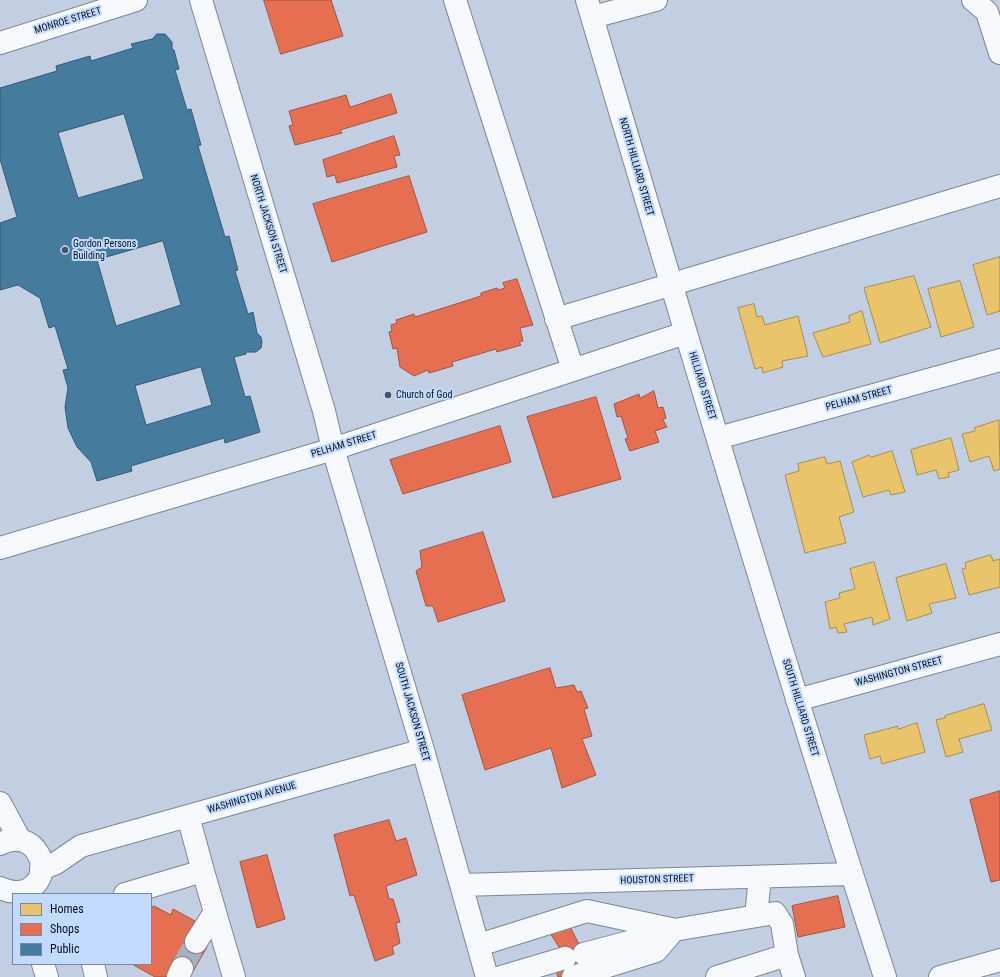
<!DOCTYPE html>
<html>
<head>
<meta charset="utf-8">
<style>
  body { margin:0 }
  #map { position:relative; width:1000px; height:977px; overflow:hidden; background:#c2cfe2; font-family:"Roboto Condensed",sans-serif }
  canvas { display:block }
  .legend { position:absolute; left:12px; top:893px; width:140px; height:72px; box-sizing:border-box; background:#c2dafd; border:1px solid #7789a2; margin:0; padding:5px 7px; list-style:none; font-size:12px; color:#070f1a }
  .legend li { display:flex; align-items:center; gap:8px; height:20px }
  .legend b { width:20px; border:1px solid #7789a2 }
</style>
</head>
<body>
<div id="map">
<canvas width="1000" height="977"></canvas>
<ul class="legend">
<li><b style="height:11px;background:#e9c46a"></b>Homes</li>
<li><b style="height:11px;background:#e76f51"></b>Shops</li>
<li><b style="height:11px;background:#457b9d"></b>Public</li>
</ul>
</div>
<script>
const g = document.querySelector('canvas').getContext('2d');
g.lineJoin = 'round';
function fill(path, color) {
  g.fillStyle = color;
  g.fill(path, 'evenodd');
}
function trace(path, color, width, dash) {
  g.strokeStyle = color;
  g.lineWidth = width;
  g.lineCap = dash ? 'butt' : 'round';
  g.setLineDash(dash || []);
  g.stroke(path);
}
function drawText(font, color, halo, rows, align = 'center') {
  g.font = font + ' "Roboto Condensed",sans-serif';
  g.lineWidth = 4;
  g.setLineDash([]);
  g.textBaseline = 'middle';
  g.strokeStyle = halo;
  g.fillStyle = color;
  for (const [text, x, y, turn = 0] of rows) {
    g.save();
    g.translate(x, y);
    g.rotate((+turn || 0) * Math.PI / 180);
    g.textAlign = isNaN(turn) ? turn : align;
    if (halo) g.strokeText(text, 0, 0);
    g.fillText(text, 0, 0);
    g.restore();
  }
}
const homes = new Path2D(`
  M1000,257V311L987,315L973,265Z
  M914,276L931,327L880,343L864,288Z
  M960,281L974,327L941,337L928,289Z
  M754,304L757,317L762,316L765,325L798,316L808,356L782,361L783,367L763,373L762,367L755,369L738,308Z
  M862,311L871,344L823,357L813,333L850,322L849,316Z
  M999,420L1000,469L994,471L989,456L970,462L962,434L975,431V428Z
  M951,438L959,470L948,473L949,477L939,479L936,470L917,475L911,450Z
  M892,451L905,492L891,495L889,490L863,497L852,462L869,455L871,457Z
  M825,457L827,464L840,461L854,512L839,517L846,543L805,553L785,475L799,471L798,464Z
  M991,555L993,561L1000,559V587L969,595L962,569L966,568L965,563Z
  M874,562L890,619L873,625L872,617L844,624L847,632L838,633L836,627L830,629L825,602L840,598L839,593L855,589L850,569Z
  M946,564L956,598L929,604L932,613L907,621L896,578Z
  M984,704L992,730L959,739L963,752L946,757L936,720L945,718V716Z
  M917,723L925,752L882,764L880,756L870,759L864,735L898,726V729Z`);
const shops = new Path2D(`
  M264,0H331L343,36L281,54Z
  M391,94L397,113L340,130L342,133L295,145L289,126L293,125L289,111L346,95L350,107Z
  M394,136L400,155L394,156L397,167L337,183L335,175L327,177L323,160Z
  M409,176L427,232L332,262L313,204Z
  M517,279L533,325L520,328L523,341L519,342L521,345L497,352L496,349L452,362L453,366L429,373L428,370L414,376L400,367L397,348L393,349L389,332L392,331L391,325L397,323L396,320L414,314L415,317L481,296V293L497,288L498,290L505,288L503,283Z
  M654,391L658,408L663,407L666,418L663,420L667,427L655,431L659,442L630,451L625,439L628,438L621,416L617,417L614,404L639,394L640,398Z
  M596,397L621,479L553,498L527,417Z
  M500,426L511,462L403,494L390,460Z
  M483,532L505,601L438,622L433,606H426L416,571L422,567L420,551Z
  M550,668L556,688L574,685L577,692L581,691L588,708L584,709L592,736L582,739L596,775L562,788L551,748L485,770L462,695Z
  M1000,791V880L991,882L970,800Z
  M389,820L396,841L406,838L417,875L386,886L389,899H393L400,922L396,923L400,943L392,947L394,954L375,961L354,895L350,896L334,835Z
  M267,855L285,919L257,928L240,862Z
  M838,896L845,927L798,937L792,906Z
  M154,906L171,915L173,909L195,921L188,937L207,947L192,973L173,964L166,977H155L132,964H151V910Z
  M568,923L592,969L573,977H558L555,967L569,963L547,928Z`);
const public = new Path2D(`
  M157,34H165L172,42V49L174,50L179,69L175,70L187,110L191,109L201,145L198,146L225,237L229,236L238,270L235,271L248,314L253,312L257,333L261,337L262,342L261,348L256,352H246V354L234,357L245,397L250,396L260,432L225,443L224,438L131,466L132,471L97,481L91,462L77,447L68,428L65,407L68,388L63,370L68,369L55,326L49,328L40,298L18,285L0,290V223L17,217L0,159V88L57,71L56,66L90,56L91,61L133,48L131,44L152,39ZM124,114L144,179L78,198L58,133ZM163,241L181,305L116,326L97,260ZM201,367L212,405L146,425L135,386Z`);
const minorTunnel = new Path2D(`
  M182,968L196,942`);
const minor = new Path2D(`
  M201,0L324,411L333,449L423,750L487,977
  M455,0L573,370
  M587,0C684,327 780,653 885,977
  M973,0L987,12L1000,53
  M593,17L656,0
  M0,43L136,0
  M556,319L1000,186
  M718,438L1000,360
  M0,548L333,449L685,333
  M797,700L1000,644
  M0,803L20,840
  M188,816L203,871
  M0,844C34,825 59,874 27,890C18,894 9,892 0,888
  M41,869L56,863L81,846L423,750
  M461,885L852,874
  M125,894L203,871L234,977
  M756,916L760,877
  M196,942L215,912
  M479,945L587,911L671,929
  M584,954L674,930L775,913L782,924L787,955
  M43,964L47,977
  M93,964L96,977
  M178,977L182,968
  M501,977L565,958
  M573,977L656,951L674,930
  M717,977L787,955L794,977
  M940,977L1000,960`);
const markers = [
  [65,250,4,"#485260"],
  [388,395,4,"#485260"]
];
const streetNames = [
  ["MONROE STREET",68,21,-17],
  ["NORTH HILLIARD STREET",636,167,74],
  ["NORTH JACKSON STREET",268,224,73],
  ["HILLIARD STREET",702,386,73],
  ["PELHAM STREET",859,399,-15],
  ["PELHAM STREET",344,445,-17],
  ["WASHINGTON STREET",899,672,-15],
  ["SOUTH HILLIARD STREET",800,708,73],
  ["SOUTH JACKSON STREET",412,712,74],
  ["WASHINGTON AVENUE",252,798,-16],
  ["HOUSTON STREET",657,880,-2]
];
const poiNames = [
  ["Gordon Persons",73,244],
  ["Building",73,256],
  ["Church of God",396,395]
];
fill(homes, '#e9c46a');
trace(homes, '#a58e52', 1);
fill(shops, '#e76f51');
trace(shops, '#a45240', 1);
fill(public, '#457b9d');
trace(public, '#325b76', 1);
trace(minorTunnel, '#a6b2c4', 22, [22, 11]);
trace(minor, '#7d8694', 24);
trace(minor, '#f6f8fb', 22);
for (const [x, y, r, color] of markers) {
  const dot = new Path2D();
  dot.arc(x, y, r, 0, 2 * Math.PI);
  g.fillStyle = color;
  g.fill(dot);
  trace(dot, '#c2dafd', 1.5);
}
drawText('10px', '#070f1a', '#c2dafd', streetNames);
drawText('10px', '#070f1a', '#c2dafd', poiNames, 'left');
</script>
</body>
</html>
